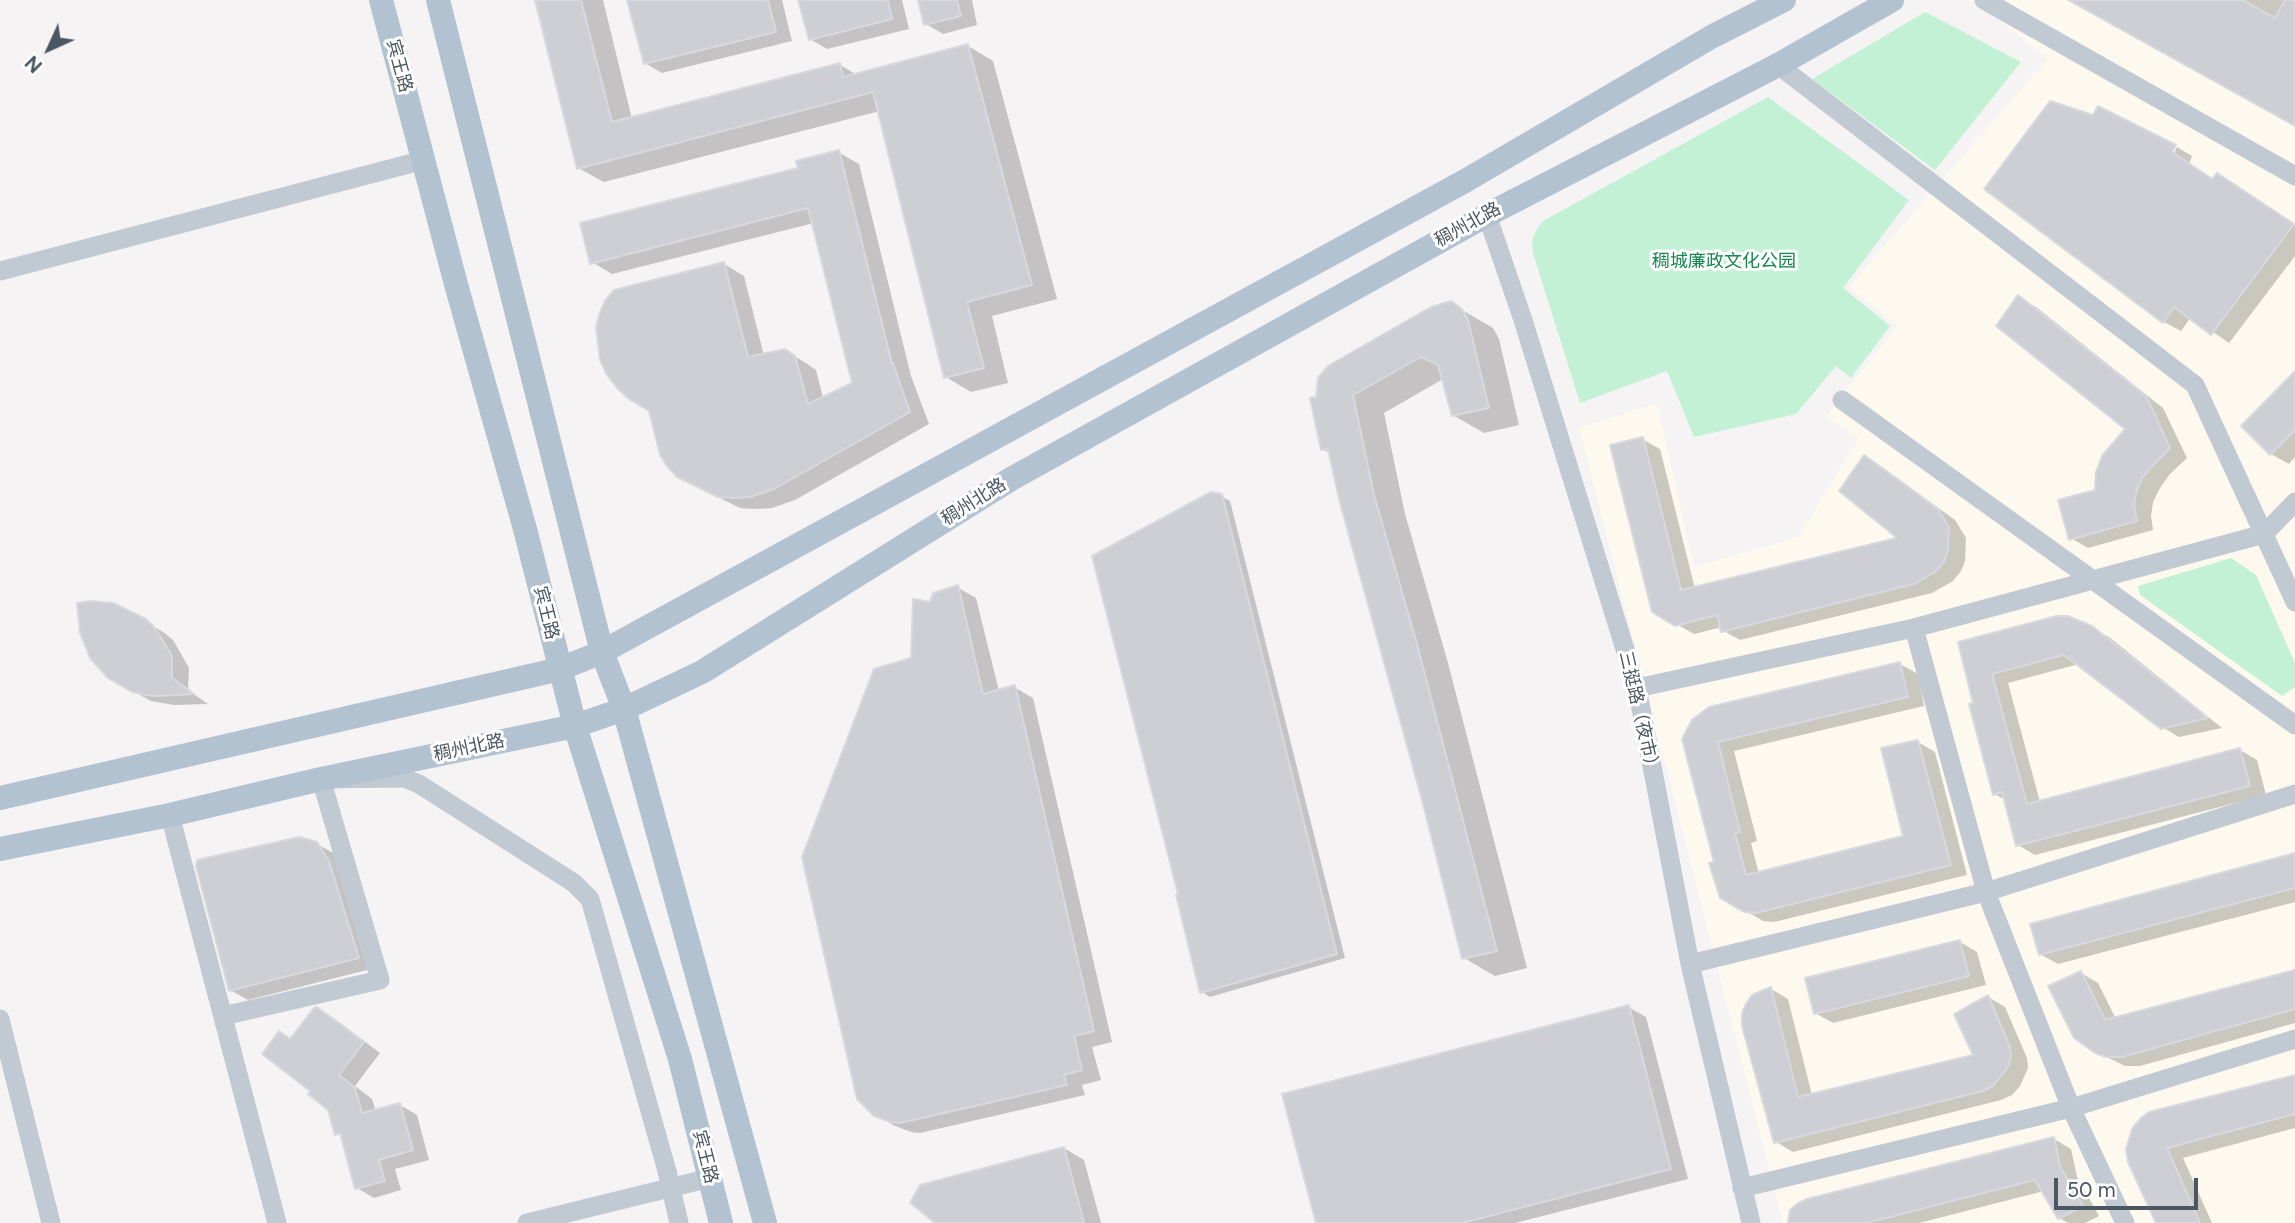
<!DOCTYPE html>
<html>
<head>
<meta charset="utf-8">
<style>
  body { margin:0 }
  #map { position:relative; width:2295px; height:1223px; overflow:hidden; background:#f5f3f3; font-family:Figtree,sans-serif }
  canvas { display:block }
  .north { position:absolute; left:14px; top:14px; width:70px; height:70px; -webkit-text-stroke:5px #fff; paint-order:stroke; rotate:225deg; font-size:19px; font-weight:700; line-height:28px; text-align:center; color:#4a5661 }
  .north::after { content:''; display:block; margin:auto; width:24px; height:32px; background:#4a5661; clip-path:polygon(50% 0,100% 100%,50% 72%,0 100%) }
  .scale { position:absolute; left:2054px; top:1178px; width:144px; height:32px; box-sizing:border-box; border:4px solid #4a5661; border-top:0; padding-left:9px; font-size:21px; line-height:24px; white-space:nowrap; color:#4a5661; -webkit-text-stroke:5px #fff; paint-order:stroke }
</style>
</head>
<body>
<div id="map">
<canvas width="2295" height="1223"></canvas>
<div class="north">N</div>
<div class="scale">50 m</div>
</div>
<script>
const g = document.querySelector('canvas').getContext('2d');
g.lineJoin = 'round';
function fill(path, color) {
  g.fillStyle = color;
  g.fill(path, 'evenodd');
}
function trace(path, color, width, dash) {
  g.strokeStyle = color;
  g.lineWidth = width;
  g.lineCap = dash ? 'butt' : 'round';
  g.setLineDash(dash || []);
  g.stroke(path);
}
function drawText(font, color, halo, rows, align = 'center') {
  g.font = font + ' Figtree,"Noto Sans SC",sans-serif';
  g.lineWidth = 6;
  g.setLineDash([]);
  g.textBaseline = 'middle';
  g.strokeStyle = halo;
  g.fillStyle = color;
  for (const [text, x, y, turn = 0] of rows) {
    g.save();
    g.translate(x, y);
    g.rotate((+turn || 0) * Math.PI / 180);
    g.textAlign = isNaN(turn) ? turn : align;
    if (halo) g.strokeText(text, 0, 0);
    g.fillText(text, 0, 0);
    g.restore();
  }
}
const commercial = new Path2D(`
  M1994,0H2295V1223H1783L1579,428L1657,403L1694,567L1798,537L1859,438L1826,417L1897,326L1849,287L2048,58L2002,24Z`);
const green = new Path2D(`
  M1925,12L2021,62L1935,170L1812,79Z
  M1768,97L1909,200L1843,288L1890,326L1851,378L1836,366L1796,414L1694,437L1667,371L1580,403L1534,256C1530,241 1533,233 1543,221Z
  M2231,558L2256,575L2295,663V687L2282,696L2140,595L2138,586Z`);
const shadow = new Path2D(`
  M536,0H603L632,119L840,65L857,75L968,46L993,61L1057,299L992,316L1008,383L971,392L946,377L880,111L604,182L578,168Z
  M629,0H782L792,41L662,73L645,63Z
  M800,0H902L909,29L827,49L810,39Z
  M920,0H972L977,25L943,34L926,24Z
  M2073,0H2295V124Z
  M2177,147L2192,156L2189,164L2213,180L2235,186L2295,225V256L2229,343L2191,317L2181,331L2164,322L2170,161Z
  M838,152L859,164L911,376L929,424L795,500L772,508L755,509L740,508L700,488L651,410L724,264L744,276L764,356L785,351L806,363L816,370L823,398L854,384L814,223L612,274L592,262Z
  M2018,298L2036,307L2163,408L2187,458L2170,474L2160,488L2153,502L2151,516L2153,530L2088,548L2071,538L2097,491L2127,429Z
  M1450,303L1493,328L1499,339L1519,425L1484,433L1453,415L1443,379L1384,413L1405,514L1448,663L1527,968L1495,976L1464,958L1331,454L1322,449L1317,399Z
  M2295,373V457L2289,464L2271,454L2243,426Z
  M1642,439L1660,449L1695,589L1901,539L1865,457L1882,467L1955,520L1966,538L1965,561L1961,571L1953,581L1932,593L1740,640L1722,630V627L1694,634L1653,611Z
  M1221,496L1230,501L1345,958L1210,997L1202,992Z
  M957,587L976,598L999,691L1014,687L1033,698L1112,1042L1092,1047L1101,1080L1082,1085L1085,1095L920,1133L911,1132L895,1126L875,1115L912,659L931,603Z
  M79,605L145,621L163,632L173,640L189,668L188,690L208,704L174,705L151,701L121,685L99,668L84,644Z
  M2080,621L2109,637L2222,728L2179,737L2162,727L2079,664L2008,683L2040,802L2240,750L2257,760L2266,795L2035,855L2018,845L2006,800L1994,794L1960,644Z
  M1900,664L1918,674L1924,706L1734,751L1757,841L1751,843L1759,874L1905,837L1918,742L1935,752L1967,875L1774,922L1763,921L1722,897L1716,863L1684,739Z
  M317,844L335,854L375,968L248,1000L230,990Z
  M2295,855V902L2058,964L2040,954Z
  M1960,942L1977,952L1986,985L1833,1023L1815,1013Z
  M2295,972V1023L2140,1066H2125L2096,1052L2081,973L2098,983L2116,1019Z
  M1771,989L1788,999L1812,1095L1976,1056L1988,997L2005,1007L2027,1058L2028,1068L2020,1086L2012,1095L2001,1100L1793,1152L1776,1142Z
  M1628,1007L1646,1017L1688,1179L1515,1223H1318Z
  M317,1009L335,1019L380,1053L355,1086L372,1099L376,1112L400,1105L417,1115L429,1160L395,1169L401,1190L374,1198L357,1188L343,1137L337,1134L330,1109L313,1090L291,1040Z
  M2295,1077V1128L2183,1158L2212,1223H2158L2130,1162Z
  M2054,1139L2071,1149L2077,1177L2099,1216L2085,1223H2068L2059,1218L2044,1191L1919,1223H1790Z
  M1064,1148L1084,1160L1101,1223H938Z`);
const building = new Path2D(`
  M535,0H581L612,122L840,63L843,77L968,44L1032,285L967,302L984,368L944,378L873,92L577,169Z
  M627,0H768L776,32L644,64Z
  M798,0H888L892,19L809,40Z
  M918,0H957L961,16L924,25Z
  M2068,0H2243L2275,18L2285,0H2295V126Z
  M2050,101L2093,115L2098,106L2176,145L2172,152L2212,179L2217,173L2294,224L2211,335L2174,307L2163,323L1984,189Z
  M839,150L892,364L893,363L910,412L774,489L750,497L733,498L718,497L677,477L667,466L660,455L649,411L629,399L617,388L607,375L600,360L596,328L599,315L605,301L614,290L724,262L748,357L785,349L795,356L808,404L852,383L808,208L590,264L580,223L798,168L796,161Z
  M2018,295L2146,396L2170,448L2153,465L2142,478L2136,492L2134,506L2137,521L2069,540L2058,500L2095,490L2096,472L2102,456L2125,429L1996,326Z
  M1451,301L1462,309L1468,320L1489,408L1452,416L1438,365L1421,357L1353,395L1374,495L1417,644L1497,951L1462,959L1422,800L1340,503L1328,449L1321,450L1310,398L1316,397L1318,378L1328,366L1431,307Z
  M2295,371V430L2270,455L2241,426Z
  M1643,437L1681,590L1897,538L1839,491L1864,455L1938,509L1949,527L1948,550L1944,562L1935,572L1914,584L1721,632L1717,615L1675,626L1652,612L1610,445Z
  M1211,492L1222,494L1337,954L1200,993L1176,895L1178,894L1092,556Z
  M958,585L983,694L1015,685L1094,1031L1074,1036L1082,1070L1064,1075L1067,1085L900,1123L891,1122L874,1116L857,1099L802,857L874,669L911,658L913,599L930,602L933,593Z
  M91,601L113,603L146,619L155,628L172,656V678L194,694L156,696L145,695L132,692L108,678L90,658L80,633L77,603Z
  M2057,616H2068L2092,626L2208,718L2161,729L2064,655L1992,674L2027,804L2240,748L2250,786L2016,846L2002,792L1993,795L1969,704L1973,703L1958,642Z
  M1900,662L1908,697L1718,742L1740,832L1735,833L1746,875L1903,836L1881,748L1918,740L1951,865L1756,913L1744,912L1720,898L1709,863L1714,862L1682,739L1692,720L1709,707Z
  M299,837L317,842L329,861L359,958L229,991L196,866L197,860Z
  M2295,853V888L2039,955L2030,924Z
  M1960,940L1969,976L1814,1014L1805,978Z
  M2295,970V1009L2122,1057H2106L2095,1053L2074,1038L2048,986L2081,971L2105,1020Z
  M1771,987L1798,1097L1973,1055L1954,1014L1988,995L2010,1047L2011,1057L2008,1067L1994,1085L1983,1091L1774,1143L1742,1026V1013L1746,1004L1752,995Z
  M1629,1005L1671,1169L1462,1223H1316L1282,1094Z
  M317,1007L364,1042L339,1075L355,1088L362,1113L400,1103L413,1150L379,1160L385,1181L355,1189L340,1133L335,1135L328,1110L308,1094L310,1091L262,1054L279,1031L290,1039L314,1008Z
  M2295,1075V1114L2167,1148L2200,1223H2156L2128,1162L2126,1149L2132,1129L2141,1118L2149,1112Z
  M2054,1137L2060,1166L2083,1206L2058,1219L2035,1180L1866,1223H1788L1790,1210L1797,1204L1807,1199Z
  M1064,1147L1084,1223H935L910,1203L920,1185Z`);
const minor = new Path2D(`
  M1984,0L2295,176
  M1778,65L2195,385L2295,602
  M1487,215L1523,320L1637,688L1690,964L1751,1223
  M0,271L424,160
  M1842,400L2295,725
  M1914,628L1986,892L2071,1108L2125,1223
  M1637,688L1914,628L2264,534L2295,502
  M170,815L277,1223
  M1690,964L1986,892L2295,794
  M223,1016L380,980L321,779L404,778L419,784L574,883L590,899L667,1171L679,1223
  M0,1019L51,1223
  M1742,1188L2071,1108L2295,1039
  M527,1223L710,1178`);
const major = new Path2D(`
  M381,0L457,288L525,529L575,726L680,1059L721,1223
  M438,0L602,652L624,709L765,1223
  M0,798L560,669L602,652L1465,181L1713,36L1784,0
  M0,849L170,815L321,779L575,726L624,709L702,672L1011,479L1487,215L1778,65L1892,0`);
const streetNames = [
  ["宾王路",399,66,75],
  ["稠州北路",1468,225,-29],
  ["稠州北路",974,502,-32],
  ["宾王路",546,613,76],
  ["三挺路（夜市）",1639,713,77],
  ["稠州北路",469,748,-12],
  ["宾王路",705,1157,76]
];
const parkNames = [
  ["稠城廉政文化公园",1724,262]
];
fill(commercial, '#fdf9ef');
fill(green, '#c3f1d5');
fill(shadow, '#0003');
fill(building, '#cdcfd5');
trace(building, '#d7d9de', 2);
trace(minor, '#c1cad2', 19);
trace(major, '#b3c2d1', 24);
drawText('18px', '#4a5661', '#fff', streetNames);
drawText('18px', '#17864f', '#fff', parkNames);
</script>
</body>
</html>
